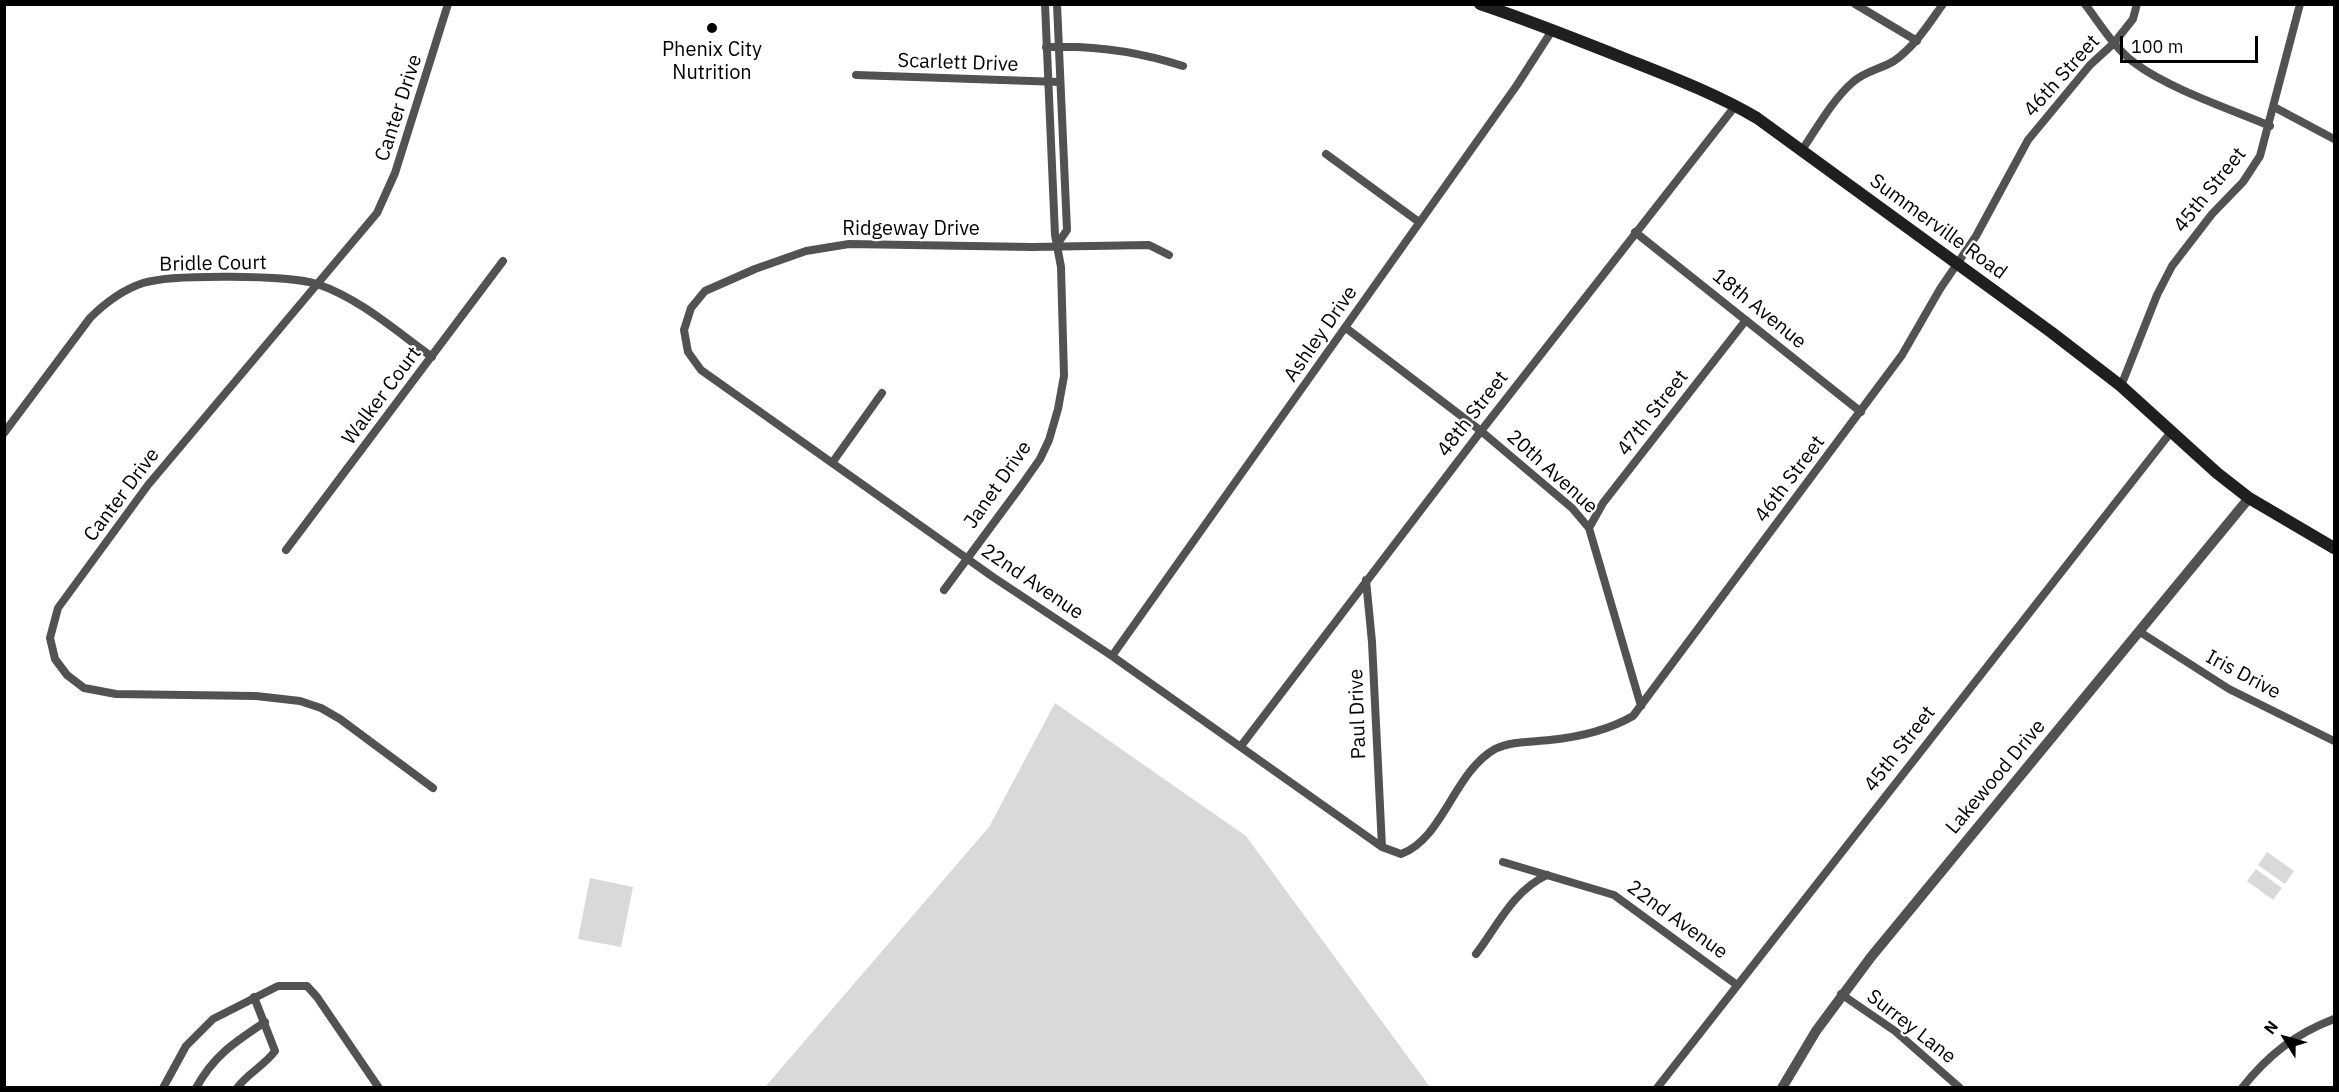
<!DOCTYPE html>
<html>
<head>
<meta charset="utf-8">
<style>
  body { margin:0 }
  #map { position:relative; width:2339px; height:1092px; overflow:hidden; background:#fff; font-family:"IBM Plex Sans",sans-serif }
  canvas { display:block }
  .frame { position:absolute; inset:0; border:6px solid #000; pointer-events:none }
  .north { position:absolute; left:2255px; top:1008px; width:60px; height:60px; -webkit-text-stroke:4px #fff; paint-order:stroke; rotate:307deg; font-size:16px; font-weight:700; line-height:24px; text-align:center; color:#000 }
  .north::after { content:''; display:block; margin:auto; width:21px; height:27px; background:#000; clip-path:polygon(50% 0,100% 100%,50% 72%,0 100%) }
  .scale { position:absolute; left:2120px; top:36px; width:138px; height:27px; box-sizing:border-box; border:3px solid #000; border-top:0; padding-left:8px; font-size:18px; line-height:21px; white-space:nowrap; color:#000; -webkit-text-stroke:4px #fff; paint-order:stroke }
</style>
</head>
<body>
<div id="map">
<canvas width="2339" height="1092"></canvas>
<div class="frame"></div>
<div class="north">N</div>
<div class="scale">100 m</div>
</div>
<script>
const g = document.querySelector('canvas').getContext('2d');
g.lineJoin = 'round';
function fill(path, color) {
  g.fillStyle = color;
  g.fill(path, 'evenodd');
}
function trace(path, color, width, dash) {
  g.strokeStyle = color;
  g.lineWidth = width;
  g.lineCap = dash ? 'butt' : 'round';
  g.setLineDash(dash || []);
  g.stroke(path);
}
function drawText(font, color, halo, rows, align = 'center') {
  g.font = font + ' "IBM Plex Sans",sans-serif';
  g.lineWidth = 4.5;
  g.setLineDash([]);
  g.textBaseline = 'middle';
  g.strokeStyle = halo;
  g.fillStyle = color;
  for (const [text, x, y, turn = 0] of rows) {
    g.save();
    g.translate(x, y);
    g.rotate((+turn || 0) * Math.PI / 180);
    g.textAlign = isNaN(turn) ? turn : align;
    if (halo) g.strokeText(text, 0, 0);
    g.fillText(text, 0, 0);
    g.restore();
  }
}
const green = new Path2D(`
  M1055,703L1246,836L1430,1087H765L989,827Z
  M2267,852L2294,871L2285,884L2258,865Z
  M2256,869L2282,888L2273,900L2247,881Z
  M590,878L633,887L621,947L578,939Z`);
const minor = new Path2D(`
  M1855,4L1917,41
  M2085,4C2100,24 2115,49 2136,64C2170,89 2230,109 2270,126
  M1046,47C1094,45 1137,51 1183,66
  M856,75L1060,82
  M2274,107L2334,139
  M1802,150C1817,128 1833,99 1853,82C1865,71 1881,69 1894,61C1915,46 1928,25 1943,4
  M1326,154L1419,222
  M1635,232L1861,412
  M1056,246L1067,230L1057,4
  M1169,255L1149,245L1032,247L849,244L806,251L755,269L705,291L691,308L684,330L688,352L701,370L993,577L1112,656L1382,847L1401,854C1443,839 1454,772 1495,749C1511,741 1532,742 1550,740C1579,737 1607,731 1633,716L1902,355L1940,289L1976,236L2028,140L2090,65L2114,43L2133,19L2137,4
  M1346,328L1481,431L1572,508L1589,528L1641,706
  M2121,386L2157,295L2172,266L2212,214L2243,182L2260,156L2300,4
  M4,433L90,318C106,302 122,290 143,283C172,274 288,275 317,284C359,298 396,331 432,357
  M832,463L882,393
  M1589,528L1603,503L1746,320
  M286,550L503,261
  M1366,580L1372,642L1382,847
  M944,590L1021,486L1040,459L1049,440L1058,409L1064,376L1061,267L1055,235L1045,4
  M2140,632L2229,689L2334,741
  M1112,656L1517,85L1553,29
  M1241,746L1481,431L1736,105
  M433,788L340,719L321,708L300,701L256,696L116,694L84,688L67,675L55,659L50,638L58,608L148,485L377,213L395,173L448,4
  M1503,862L1614,895L1737,985
  M1476,954C1498,925 1513,891 1547,875
  M1841,994L1895,1031L1960,1088
  M163,1088L186,1046L213,1019L278,986H307L317,997L379,1088
  M196,1088C214,1055 235,1042 265,1022
  M237,1088C248,1073 264,1066 275,1051L254,997
  M1657,1088L2171,432
  M2242,1088C2268,1055 2295,1034 2334,1019`);
const tertiary = new Path2D(`
  M1782,1088L1816,1031L1871,957L2249,498`);
const secondary = new Path2D(`
  M1480,4C1531,21 1581,41 1631,61C1674,78 1718,95 1757,118L2051,332L2121,386L2217,473L2249,498L2334,548`);
const markers = [
  [712,28,6,"#000"]
];
const poiNames = [
  ["Phenix City",712,50],
  ["Nutrition",712,73]
];
const streetNames = [
  ["Scarlett Drive",958,63,2],
  ["46th Street",2062,76,-48],
  ["Canter Drive",399,108,-72],
  ["45th Street",2210,190,-51],
  ["Summerville Road",1938,227,36],
  ["Ridgeway Drive",911,229],
  ["Bridle Court",213,264,-1],
  ["18th Avenue",1759,309,39],
  ["Ashley Drive",1321,334,-55],
  ["Walker Court",382,396,-53],
  ["47th Street",1653,413,-52],
  ["48th Street",1473,414,-52],
  ["20th Avenue",1552,472,42],
  ["46th Street",1790,479,-53],
  ["Janet Drive",998,485,-55],
  ["Canter Drive",122,495,-53],
  ["22nd Avenue",1032,582,34],
  ["Iris Drive",2243,675,28],
  ["Paul Drive",1358,714,-92],
  ["45th Street",1900,749,-52],
  ["Lakewood Drive",1996,777,-50],
  ["22nd Avenue",1677,920,36],
  ["Surrey Lane",1911,1027,38]
];
fill(green, '#d9d9d9');
trace(minor, '#525252', 8);
trace(tertiary, '#525252', 10);
trace(secondary, '#1f1f1f', 12);
for (const [x, y, r, color] of markers) {
  const dot = new Path2D();
  dot.arc(x, y, r, 0, 2 * Math.PI);
  g.fillStyle = color;
  g.fill(dot);
  trace(dot, '#fff', 2);
}
drawText('20px', '#000', '#fff', poiNames);
drawText('20px', '#000', '#fff', streetNames);
</script>
</body>
</html>
